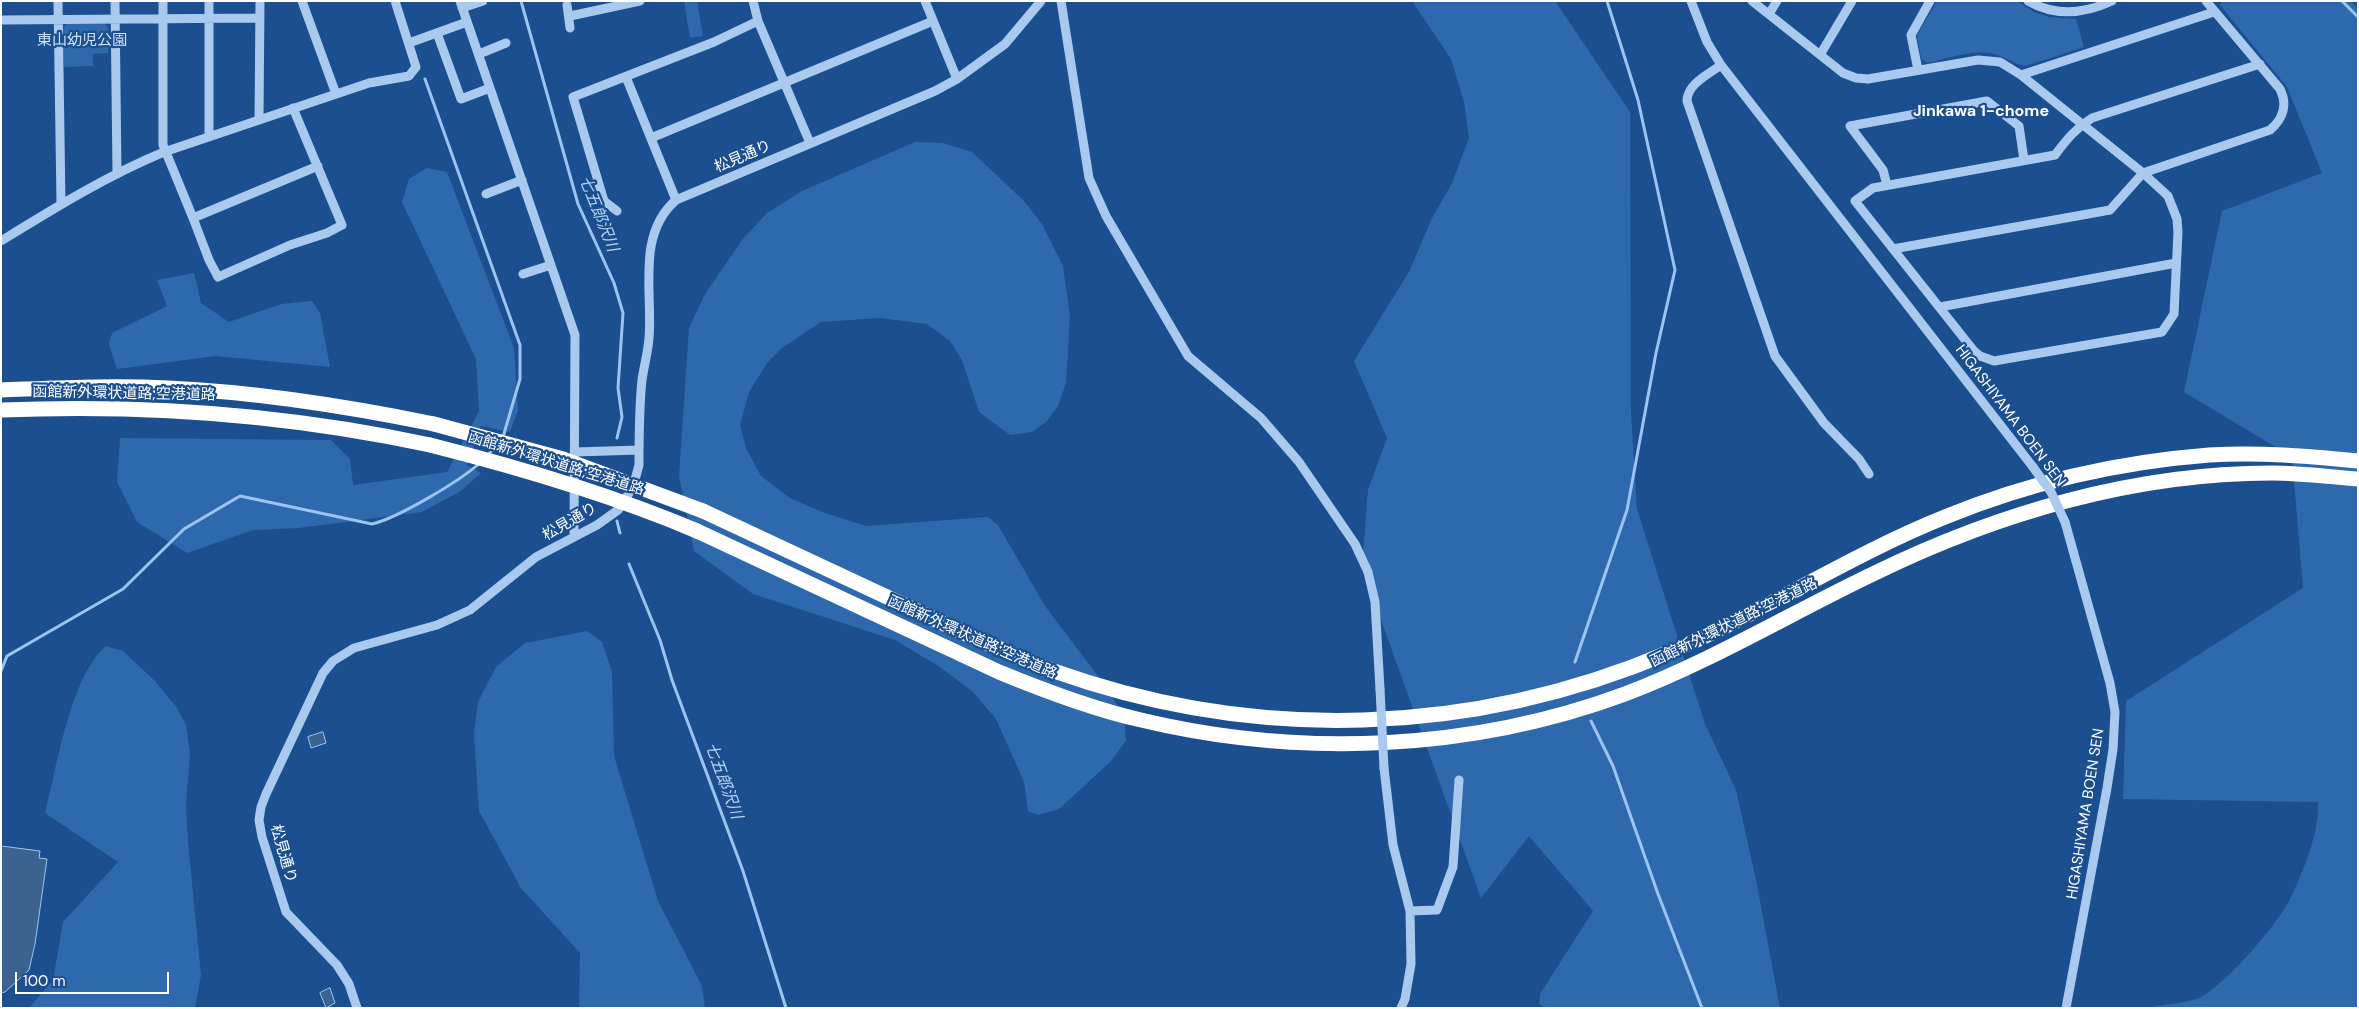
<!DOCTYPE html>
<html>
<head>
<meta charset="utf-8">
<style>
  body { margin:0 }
  #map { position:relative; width:2359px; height:1009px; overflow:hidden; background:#1b4f8f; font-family:"DM Sans",sans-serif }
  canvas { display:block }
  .frame { position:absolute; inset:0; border:2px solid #fff; pointer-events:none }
  .scale { position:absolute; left:15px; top:972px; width:154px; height:22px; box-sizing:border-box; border:2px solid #fff; border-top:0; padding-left:6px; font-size:15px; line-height:18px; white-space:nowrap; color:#fff; -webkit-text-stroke:4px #1b4f8f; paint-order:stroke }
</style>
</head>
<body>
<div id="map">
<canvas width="2359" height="1009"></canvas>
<div class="frame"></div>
<div class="scale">100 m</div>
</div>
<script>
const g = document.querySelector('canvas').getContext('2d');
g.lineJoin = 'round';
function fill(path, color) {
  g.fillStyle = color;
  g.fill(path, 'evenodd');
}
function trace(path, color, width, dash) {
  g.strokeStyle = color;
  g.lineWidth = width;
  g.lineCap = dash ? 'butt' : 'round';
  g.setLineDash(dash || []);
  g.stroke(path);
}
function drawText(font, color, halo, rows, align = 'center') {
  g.font = font + ' "DM Sans","Noto Sans JP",sans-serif';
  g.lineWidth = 4.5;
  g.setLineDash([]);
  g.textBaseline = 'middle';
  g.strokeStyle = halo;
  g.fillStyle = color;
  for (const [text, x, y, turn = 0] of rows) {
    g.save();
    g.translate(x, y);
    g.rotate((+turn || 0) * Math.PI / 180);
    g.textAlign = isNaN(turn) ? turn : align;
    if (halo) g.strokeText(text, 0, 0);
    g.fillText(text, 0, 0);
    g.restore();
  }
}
const green = new Path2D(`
  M684,1H697L703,36L690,38Z
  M1412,1H1555L1630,112L1631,413L1637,509L1705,724L1736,790L1756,880L1780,1008H1545L1539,1004L1540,994L1593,911L1529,836L1481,898L1362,567L1368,490L1387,438L1354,361L1410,270L1431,220L1452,183L1469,138L1464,102L1451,59Z
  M1937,1H2017L2034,12L2049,17L2076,19L2084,47L2026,66C2013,64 2003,55 1989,53C1970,50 1946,59 1927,63L1921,58L1917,35Z
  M2223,1H2351L2358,9V1008H2145C2161,1005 2188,1003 2201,997C2226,984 2278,924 2290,899C2303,873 2320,830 2318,802L2123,799L2126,701L2303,588L2292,457L2184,392L2222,211L2322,173L2287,87L2220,5Z
  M66,24H105L108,27V53L93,54V66L64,67L63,28Z
  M915,142L943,143L972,152L1024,201L1042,224L1063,266L1070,317L1066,383L1058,406L1047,421L1032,432L1010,435L979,412L962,360L950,341L927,324L880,318L821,322L782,348L767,363L749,392L740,425L746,448L761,476L790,498L822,512L866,526L988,517L998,525L1045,606L1107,688L1124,717L1126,741L1110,762L1059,809L1038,815L1028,811L1024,782L996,719L972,691L940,667L895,640L753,594L694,551L679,476L689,328L705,294L742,240L767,213L802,191Z
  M427,168L447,172L514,348L518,410L510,432L481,426L467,465L481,473L461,491L422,512L299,528L253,530L187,553L137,522L117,482L120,438L331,440L350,459L353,485L447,472L479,411L476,359L402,202L409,179Z
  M194,273L201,303L229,322L281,304L312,301L320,313L330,367L215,356L117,369L109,344L112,333L167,306L157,280Z
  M587,631L602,642L612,671L614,756L658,901L702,986L705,1008H579L580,953L521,888L479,811L474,734L478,702L496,667L525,643Z
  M106,646L123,651L155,681L177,708L186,725L190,754L186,804L188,842L201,975L195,1008H29L53,980L63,922L118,862L45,813C57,767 70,677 106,646Z`);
const water = new Path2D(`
  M323,732L326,743L311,748L308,737Z
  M1,846L40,851L39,858L47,859L35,944L29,970L5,992L1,993Z
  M330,988L335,1003L326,1008L320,993Z`);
const stream = new Path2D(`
  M521,1L578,204L614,283L623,313L618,388L622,417L617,438
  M2342,1L2358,17
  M425,79L520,345V379L503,437
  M487,456L496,446
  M617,521L620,533
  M629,564L660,640L672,680L743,871L786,1008
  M1575,662L1627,510L1656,353L1675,270L1638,100L1607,1
  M1,671L7,656L123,589L184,529L240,496L372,524C398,518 460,481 481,462
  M1591,721L1613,766L1658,894L1702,1008`);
const minor = new Path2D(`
  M58,1L61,204
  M115,1L117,174
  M163,1V145L193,218L318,166
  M209,1V137
  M302,1L336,94
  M460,1L575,335L574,536
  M753,1L758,21L810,143
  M925,1L957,79
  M1061,1L1089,178L1106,216L1188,356L1261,418L1299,462L1355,544L1368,572L1375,602L1380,689
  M1691,1L1707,42L1721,65L2033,467
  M1752,1L1843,73L1856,78L1868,79L1978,60L2000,62L2021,75L2143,173L2168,196L2177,219L2178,232L2174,314L2162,332L1994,361L1980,356L1974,351L1855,201L1873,188L2055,155C2067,139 2076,128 2092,118L2260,64
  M2028,1C2056,17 2084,14 2112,1
  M567,5L570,28
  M462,8L483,1
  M1769,14L1777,1
  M570,16L640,1
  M1,20L260,18
  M437,33L461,99L490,88
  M409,43L467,22
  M479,54L506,43
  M1820,55L1852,1
  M1721,65C1709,74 1687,84 1687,101L1775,356L1824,423L1859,459L1869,474
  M1918,70L1911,35L1930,1
  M2021,75L2214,12
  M626,77L676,200
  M259,119L260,1
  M651,138L933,21
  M1887,185L1883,170L1850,126L1987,101L2019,126L2024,160
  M486,194L522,180
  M617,211L604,201L573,97L714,42L758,21
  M193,218L209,260L218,277L290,245L327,233L342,225L293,108
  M1,241C53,209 108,175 164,152L369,83L409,76L416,67L395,1
  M1893,249L2110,210L2143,173L2270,130C2283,119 2288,105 2280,89L2206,1
  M523,274L551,265
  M1940,307L2176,263
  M575,452L639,450
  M2065,522L2110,683L2115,712L2113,749L2107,788L2066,1008
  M1384,768L1393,845L1410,911L1411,964L1405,999L1401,1008
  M1410,911L1437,910L1453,867L1459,780
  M357,1008L349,984L337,965L286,912L262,837L259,820L261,807L266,794L323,673L333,661L354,648L437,625L470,610L536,557L597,525L618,510L633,487L639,465C639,437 639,408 642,380C644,366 648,352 649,338C653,292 636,235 676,200L935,91L957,79L1005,44L1041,1`);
const highway = new Path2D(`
  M1,390C57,388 112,385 168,388C257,392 346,406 434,424
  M1,410C147,404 287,414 430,445
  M703,511C774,544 845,578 917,611C962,632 1007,654 1054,671C1256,743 1472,736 1670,652C1764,612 1850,555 1945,517C2028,483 2119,462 2209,455C2259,452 2308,456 2358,461
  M697,531L999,672C1045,691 1092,709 1141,720C1300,758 1471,751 1625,694C1712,661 1791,613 1875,573C1998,513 2135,473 2272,473C2301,473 2330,477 2358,479`);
const minorBridge = new Path2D(`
  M2033,467L2051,492L2065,522
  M1380,689L1384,768`);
const highwayBridge = new Path2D(`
  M434,424L563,459L703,511
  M430,445C521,468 610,494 697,531`);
const parkNames = [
  ["東山幼児公園",82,41]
];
const streetNames = [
  ["松見通り",743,157,-23],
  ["函館新外環状道路;空港道路",124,394,1],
  ["HIGASHIYAMA BOEN SEN",2010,416,53],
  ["函館新外環状道路;空港道路",556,464,17],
  ["松見通り",570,522,-30],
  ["函館新外環状道路;空港道路",1734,623,-26],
  ["函館新外環状道路;空港道路",972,638,24],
  ["HIGASHIYAMA BOEN SEN",2086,814,-81],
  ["松見通り",283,854,74]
];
const neighbourhoodNames = [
  ["Jinkawa 1-chome",1981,112]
];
const waterNames = [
  ["七五郎沢川",598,214,68],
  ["七五郎沢川",723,781,70]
];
fill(green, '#2e69ad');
fill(water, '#3c6290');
trace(water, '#9cc4f0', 1);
trace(stream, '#9cc4f0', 3);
trace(minor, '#a9c9ee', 9);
trace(highway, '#fff', 15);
trace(minorBridge, '#a9c9ee', 9);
trace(highwayBridge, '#fff', 15);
drawText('15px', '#cfe3fa', '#1b4f8f', parkNames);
drawText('15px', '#fff', '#1b4f8f', streetNames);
drawText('bold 16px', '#fff', '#1b4f8f', neighbourhoodNames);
drawText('italic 16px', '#b5d3f5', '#1b4f8f', waterNames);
</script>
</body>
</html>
